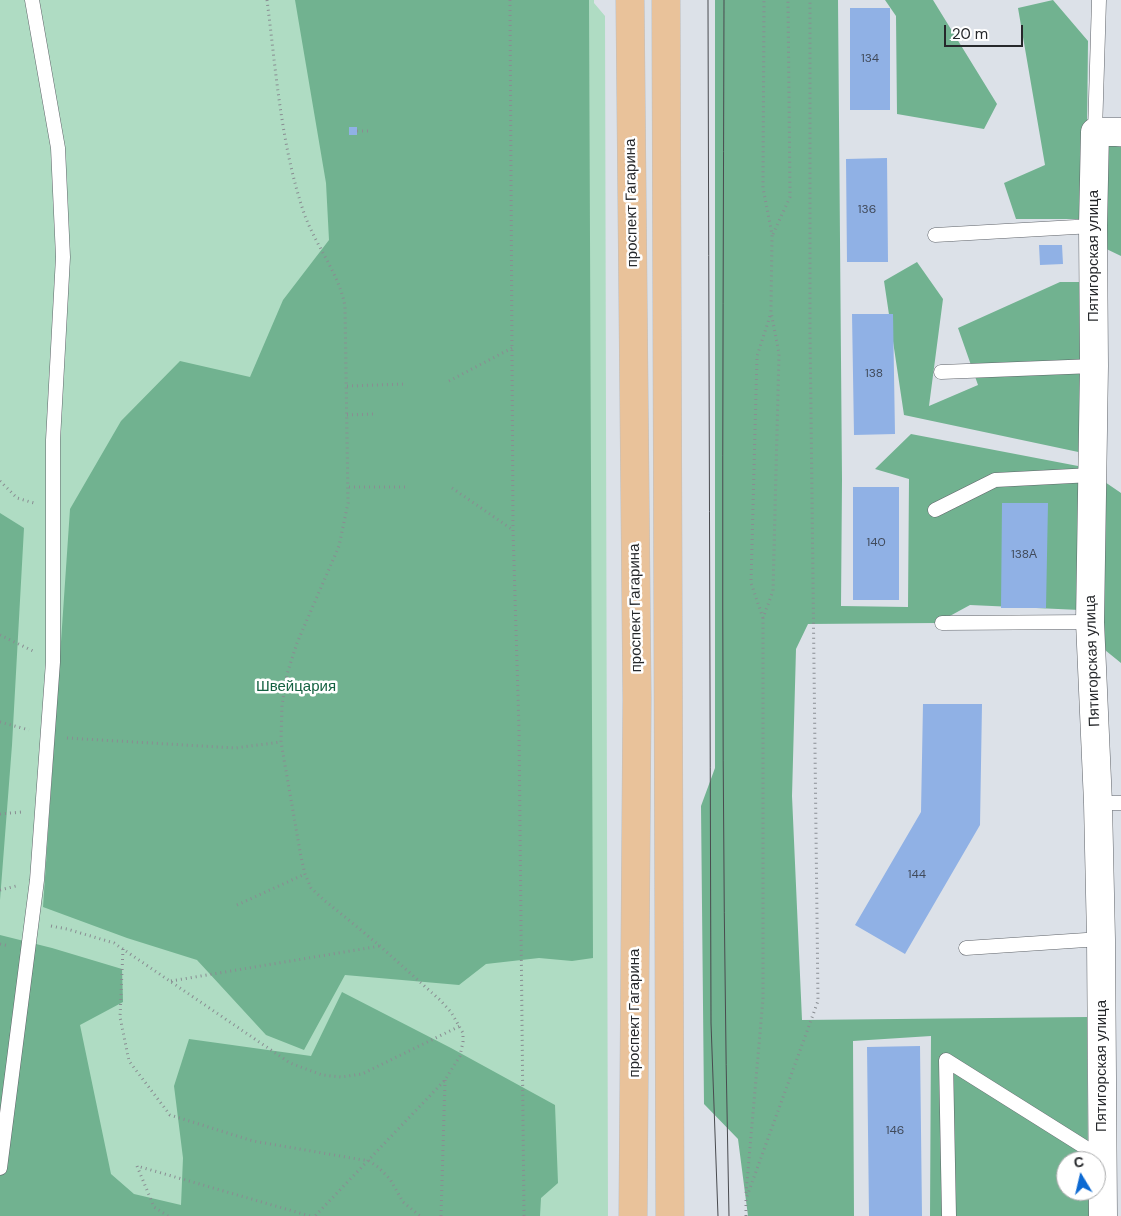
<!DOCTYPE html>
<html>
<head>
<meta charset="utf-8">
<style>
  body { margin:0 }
  #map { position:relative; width:1121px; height:1216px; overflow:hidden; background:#dce1e8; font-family:"DM Sans",sans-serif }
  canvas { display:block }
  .north { position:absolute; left:1056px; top:1151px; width:50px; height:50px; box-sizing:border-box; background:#fff; border:1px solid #a8a9aa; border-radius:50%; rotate:351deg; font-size:14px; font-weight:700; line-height:20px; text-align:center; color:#26282b }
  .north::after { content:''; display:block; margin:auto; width:18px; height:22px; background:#0c69d2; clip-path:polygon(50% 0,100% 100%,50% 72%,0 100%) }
  .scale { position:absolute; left:944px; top:25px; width:79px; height:22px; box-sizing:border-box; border:2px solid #26282b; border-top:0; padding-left:6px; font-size:15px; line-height:18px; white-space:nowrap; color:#26282b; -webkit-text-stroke:4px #fff; paint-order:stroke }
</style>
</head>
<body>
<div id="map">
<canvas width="1121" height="1216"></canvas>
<div class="north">С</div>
<div class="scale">20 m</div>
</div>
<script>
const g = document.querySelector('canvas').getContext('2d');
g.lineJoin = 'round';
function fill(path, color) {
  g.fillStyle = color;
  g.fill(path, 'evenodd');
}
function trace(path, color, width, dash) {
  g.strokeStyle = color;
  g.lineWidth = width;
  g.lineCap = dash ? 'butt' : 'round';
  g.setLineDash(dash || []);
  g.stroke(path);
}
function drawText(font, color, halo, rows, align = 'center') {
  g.font = font + ' "DM Sans",sans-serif';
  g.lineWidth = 5;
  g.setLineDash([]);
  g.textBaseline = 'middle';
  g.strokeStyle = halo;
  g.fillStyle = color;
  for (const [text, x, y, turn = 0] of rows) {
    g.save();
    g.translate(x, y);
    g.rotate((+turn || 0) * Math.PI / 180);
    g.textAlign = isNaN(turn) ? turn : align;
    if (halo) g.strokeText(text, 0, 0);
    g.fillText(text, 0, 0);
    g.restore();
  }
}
const green = new Path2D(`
  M0,0H594V3L605,16L608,1216H0Z`);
const forest = new Path2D(`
  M295,0H589L593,958L572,961L539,958L486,964L459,985L345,975L304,1050L266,1035L197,960L127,938L43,907L70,509L121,421L180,361L250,377L283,300L329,240L326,183Z
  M715,0H838L842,480L841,606L908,607L909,479L875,469L911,434L1078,466L1080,610L970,605L937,623L808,624L796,649L792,796L802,1020L1087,1017L1088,1161H1066V1191H1089V1216H930L931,1036L853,1041L854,1216H748L738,1139L704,1104L701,806L715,768Z
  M885,0H933L997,104L984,129L897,114L896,16Z
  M1053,0L1088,41L1086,219H1016L1004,183L1045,165L1018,8Z
  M1104,144L1121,147V256L1096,244Z
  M917,262L943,299L929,406L978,385L958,328L1060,282H1087L1083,453L904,415L884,281Z
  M1102,480L1121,493V663L1100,646Z
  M0,513L24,528L12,745L0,900Z
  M0,935L52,948L122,969L123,1002L80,1025L111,1174L134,1194L181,1205L183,1158L174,1086L189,1039L311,1056L342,992L451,1048L555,1105L558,1183L541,1198L540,1216H0Z`);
const building = new Path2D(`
  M850,8H890V110H850Z
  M349,127H357V135H349Z
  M887,158L888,262H847L846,159Z
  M1039,245H1062L1063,264L1040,265Z
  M852,314H893L895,434L854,435Z
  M853,487H899V600H853Z
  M1002,503H1048L1046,608H1001Z
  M923,704H982L980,825L905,954L855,925L921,812Z
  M920,1046L922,1216H869L867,1047Z`);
const path = new Path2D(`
  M267,0C276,70 281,146 304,213C315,245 339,273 345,306L348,503L339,546L297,643L287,674L282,705L281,742L301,857L305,874L311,888L325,901L350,921L380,946L440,1000L451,1012L463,1033V1042L460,1056L445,1080L315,1216
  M510,0L513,530L519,729L524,1216
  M357,131H371
  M773,234L790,197L788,0
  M449,381L512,348
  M347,386L406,384
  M347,415L374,414
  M0,481L17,498L34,503
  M349,487H406
  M452,488L513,530
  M763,618L751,583L757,356L771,313
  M0,635L33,651
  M0,722L29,730
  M67,738L235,748L281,742
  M0,814L22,812
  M0,890L16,886
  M237,905L305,874
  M51,926L67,929L114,943L290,1063L322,1075L341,1077L362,1074L460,1026
  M0,944L9,946
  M123,949L120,1017L129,1061L170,1115L253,1141L369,1161L378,1167L390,1179L403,1202L420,1216
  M171,981L380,946
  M746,1193L763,999V618L773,591L779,353L771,312L772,234L763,188L764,0
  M168,1216L154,1207L137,1166L310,1216
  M441,1216L445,1080
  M746,1216V1199L818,1001L810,331V0`);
const service = new Path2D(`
  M1095,132L1099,0
  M935,235L1093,226
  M941,372L1094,366
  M935,510L995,480L1092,475
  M942,623L1090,622
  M1098,803H1121
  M966,948L1101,939
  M0,1168L37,880L53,662V440L63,257L58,148L32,0
  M949,1216L946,1060L1102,1158`);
const minor = new Path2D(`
  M1103,1216L1101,939L1098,803L1090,622L1094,366L1093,226L1095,132H1121`);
const primary = new Path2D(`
  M630,0L637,699L633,1216
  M666,0L670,1216`);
const tram = new Path2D(`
  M708,0L711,1023L718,1216
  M724,0C723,405 720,811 729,1216`);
const numberNames = [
  ["134",870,59],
  ["136",867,210],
  ["138",874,374],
  ["140",876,543],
  ["138А",1024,555],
  ["144",917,875],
  ["146",895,1131]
];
const streetNames = [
  ["проспект Гагарина",632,203,-91],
  ["Пятигорская улица",1094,256,-90],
  ["проспект Гагарина",636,608,-91],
  ["Пятигорская улица",1093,661,-92],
  ["проспект Гагарина",635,1013,-90],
  ["Пятигорская улица",1102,1066,-90]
];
const parkNames = [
  ["Швейцария",296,687]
];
fill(green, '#afdcc3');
fill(forest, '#71b290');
fill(building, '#90b1e5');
trace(service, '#5f6369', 15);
trace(minor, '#5f6369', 29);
trace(primary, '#bebebf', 29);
trace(path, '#898d92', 3, [1, 4]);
trace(service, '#fff', 14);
trace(minor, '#fff', 28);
trace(primary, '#e9c29a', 28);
trace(tram, '#494b4f', 1);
drawText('12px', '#404a5a', null, numberNames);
drawText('15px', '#26282b', '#fff', streetNames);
drawText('15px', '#146141', '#fff', parkNames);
</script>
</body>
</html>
